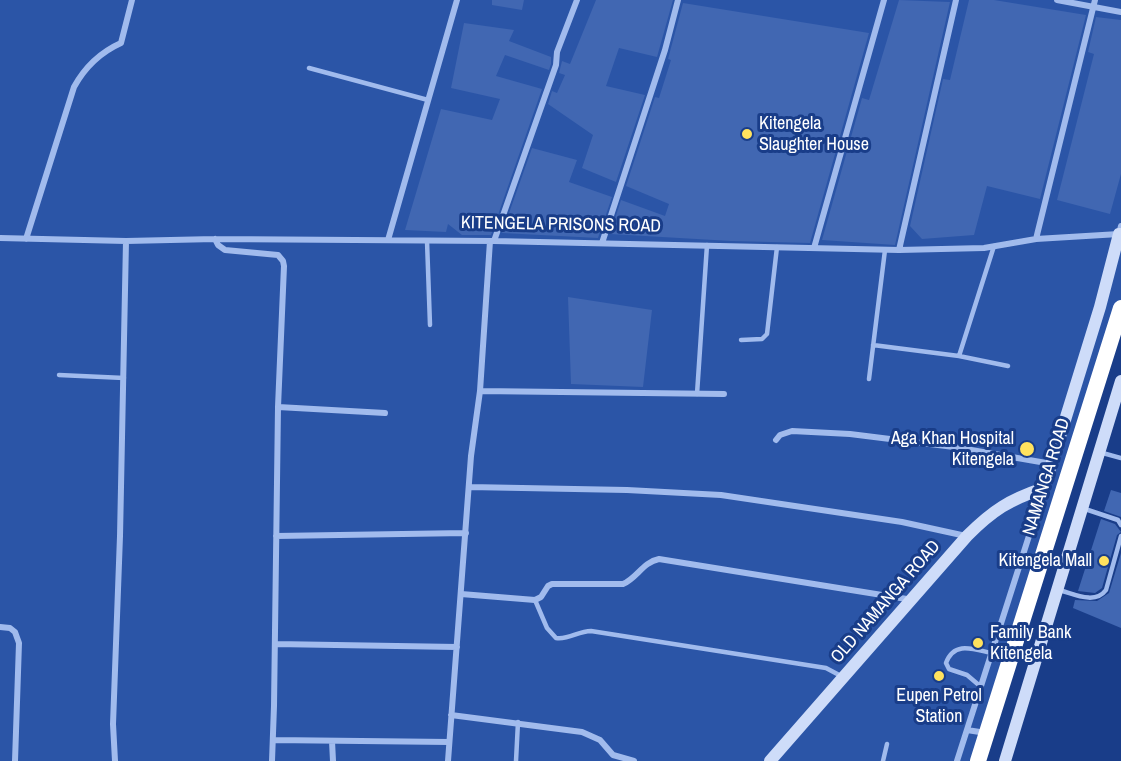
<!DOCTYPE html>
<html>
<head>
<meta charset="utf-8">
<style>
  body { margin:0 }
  canvas { display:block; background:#193d89 }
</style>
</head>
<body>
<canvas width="1121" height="761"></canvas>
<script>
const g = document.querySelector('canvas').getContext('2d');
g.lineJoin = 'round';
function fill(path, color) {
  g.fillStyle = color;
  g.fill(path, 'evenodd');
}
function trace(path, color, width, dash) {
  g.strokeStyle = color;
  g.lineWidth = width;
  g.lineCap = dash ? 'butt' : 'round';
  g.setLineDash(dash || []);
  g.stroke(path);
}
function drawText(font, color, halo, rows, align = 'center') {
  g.font = font + ' "Archivo Narrow",sans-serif';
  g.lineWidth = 6;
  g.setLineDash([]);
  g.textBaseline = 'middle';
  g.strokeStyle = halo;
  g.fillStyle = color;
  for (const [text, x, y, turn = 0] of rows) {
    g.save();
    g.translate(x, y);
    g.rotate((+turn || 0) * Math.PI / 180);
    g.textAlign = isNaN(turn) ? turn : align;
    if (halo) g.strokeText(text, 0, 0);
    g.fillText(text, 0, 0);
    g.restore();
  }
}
const green = new Path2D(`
  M0,0H1121V308L978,761H0Z`);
const building = new Path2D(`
  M492,0H524L522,10L492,5Z
  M596,0H673L657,57L619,48L606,86L645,95L616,182L582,168L593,135L548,104L552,91L557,93L565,75L559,73L562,61L570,64Z
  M899,0L950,2L895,245L822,240L862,98L869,100Z
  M969,0H994L1086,15L1040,199L987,186L974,235L922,239L910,226L943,79L950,80Z
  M683,3L869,33L810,243L731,241L610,234L621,200L665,216L669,204L626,186L655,97L659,98L671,60L668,59Z
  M1096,17L1121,20V174L1110,214L1057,200L1094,54L1088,52Z
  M464,23L514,30L509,41L551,57V64L549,70L505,55L496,76L542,89L491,235H462L448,224L446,232L405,230L441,109L492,120L500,99L451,88Z
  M532,148L577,160L569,182L612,197L598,238L502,233Z
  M568,297L652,310L643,387L571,384Z
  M1111,490L1121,493V517L1104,511Z
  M1101,519L1115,524L1121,532L1117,535L1102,588L1095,593L1078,591Z
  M1121,553V628L1073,608L1075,600L1097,601L1109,593Z`);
const lane = new Path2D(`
  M309,68L428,100
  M427,241L430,325
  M741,340L762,339L767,334L777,247
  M873,345L959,356L1008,366
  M959,356L994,246
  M59,375L124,378
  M869,379L885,250
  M697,394L707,245
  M1099,452L1121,458
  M1085,509L1118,520L1121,525
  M1059,590C1074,594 1095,605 1106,590L1121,536
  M535,600L547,628L556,638C569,640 578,631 591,631L826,668L841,676
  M980,686L967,675L949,669L946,663C954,641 973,649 991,653
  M516,761L518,722
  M883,761L887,744`);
const street = new Path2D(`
  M1057,0L1121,12
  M0,238L126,241L215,239L494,241L899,250L984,248L1036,239L1119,234L1121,226
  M26,239L74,87C85,67 101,52 121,43L132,0
  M215,239L218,245L225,250L278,255L283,261L284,266L278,407L274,706L272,761
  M1036,239L1095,0
  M388,240L457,0
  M494,241L556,65L557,52L577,0
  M602,243L665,50L678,0
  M814,248L884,0
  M899,250L956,0
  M480,391L724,394
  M278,407L385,413
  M776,440L780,435L792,431L850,434L954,447L1052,464
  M469,487L627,490L721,495L902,522L966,536
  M276,536L466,533
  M461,594L535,600L541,597L548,586L552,584H623C637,578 643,562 659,559L913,600
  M0,627L10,628L15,632L19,643L15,761
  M275,644L457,647
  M451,715L582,732L600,740L613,755L634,761
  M967,730L986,733
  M273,740L449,742
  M332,741L333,761
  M115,761L113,724L120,536L126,241
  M448,761L471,456L480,391L490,241
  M957,761L1044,489`);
const secondary = new Path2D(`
  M770,761L967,536C993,510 1009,500 1044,488L1100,307L1119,234H1121
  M1005,761L1121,381`);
const highway = new Path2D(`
  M978,761L1121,308`);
const markers = [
  [747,134,6,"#ffe25e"],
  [1027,449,8,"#ffe25e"],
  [1104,561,6,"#ffe25e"],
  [978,643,6,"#ffe25e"],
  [939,676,6,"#ffe25e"]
];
const poiNames = [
  ["Kitengela",759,124],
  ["Slaughter House",759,145],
  ["Aga Khan Hospital",1014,439,"right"],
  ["Kitengela",1014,460,"right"],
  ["Kitengela Mall",1092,561,"right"],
  ["Family Bank",990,633],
  ["Kitengela",990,654],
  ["Eupen Petrol",939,696,"center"],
  ["Station",939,717,"center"]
];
const streetNames = [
  ["KITENGELA PRISONS ROAD",561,225,1],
  ["NAMANGA ROAD",1047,477,-73],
  ["OLD NAMANGA ROAD",886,602,-49]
];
fill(green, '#2b55a7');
fill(building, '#4167b2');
trace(lane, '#a1bbed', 4.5);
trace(street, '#a1bbed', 6);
trace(secondary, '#cedcf9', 12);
trace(highway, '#fff', 16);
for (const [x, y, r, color] of markers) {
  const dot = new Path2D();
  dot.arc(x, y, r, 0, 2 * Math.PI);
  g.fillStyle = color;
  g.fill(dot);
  trace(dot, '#193d89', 2);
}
drawText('18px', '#fff', '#193d89', poiNames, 'left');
drawText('18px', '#fff', '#193d89', streetNames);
</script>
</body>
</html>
